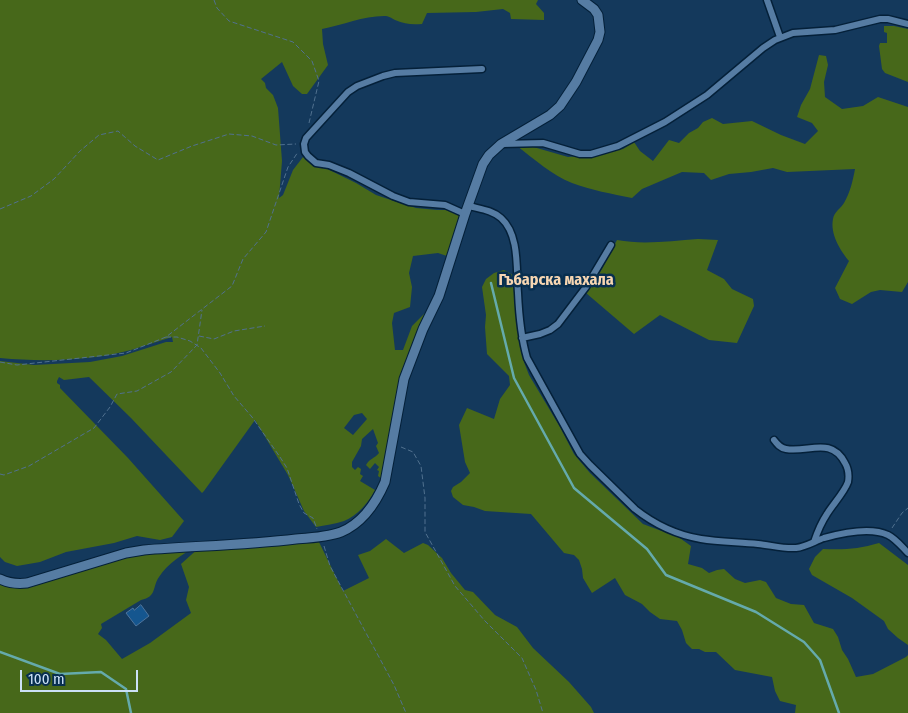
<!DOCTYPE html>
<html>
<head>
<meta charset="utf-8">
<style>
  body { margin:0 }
  #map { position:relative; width:908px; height:713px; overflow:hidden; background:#14395c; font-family:"Fira Sans Condensed",sans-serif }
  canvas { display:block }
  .scale { position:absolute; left:20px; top:670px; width:118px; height:22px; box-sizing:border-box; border:2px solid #cce1f6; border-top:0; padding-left:6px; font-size:15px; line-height:18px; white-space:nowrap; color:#cce1f6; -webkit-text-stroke:4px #082f50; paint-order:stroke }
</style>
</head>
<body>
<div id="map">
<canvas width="908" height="713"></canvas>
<div class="scale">100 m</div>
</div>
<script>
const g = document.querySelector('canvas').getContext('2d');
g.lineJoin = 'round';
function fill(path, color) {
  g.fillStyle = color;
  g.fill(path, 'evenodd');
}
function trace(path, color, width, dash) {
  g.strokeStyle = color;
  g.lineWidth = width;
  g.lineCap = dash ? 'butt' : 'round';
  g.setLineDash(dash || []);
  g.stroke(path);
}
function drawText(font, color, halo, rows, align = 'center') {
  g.font = font + ' "Fira Sans Condensed",sans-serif';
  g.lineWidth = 5;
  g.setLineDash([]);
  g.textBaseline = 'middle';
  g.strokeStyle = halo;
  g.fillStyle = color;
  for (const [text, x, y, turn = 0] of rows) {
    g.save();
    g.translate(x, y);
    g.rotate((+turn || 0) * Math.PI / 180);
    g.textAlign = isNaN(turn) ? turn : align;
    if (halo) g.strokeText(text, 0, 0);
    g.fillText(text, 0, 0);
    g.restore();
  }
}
const green = new Path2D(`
  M0,0H538L536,4L544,13V20L511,19L510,13L503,9L476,12L427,13L422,24C411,25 405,24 395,20C391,18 389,16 384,16C363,16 343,25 322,29L323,44L328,65L307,94H302L293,86L282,62L261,79L265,83L266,88L273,95L278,108L282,161L279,198L283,195L293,170L303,157L356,183L376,195L388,199L416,208L437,210H458L463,212L447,256L438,253L413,256L409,273L412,287L410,307L394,313L392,323L395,350H403L412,326L427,311L413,350L401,373L396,397L390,443L382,479L378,476L379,471L377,470L379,467L375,463L370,469L366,465C370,458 374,459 379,453L376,446L378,443L373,429L362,439L361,446L352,462V467L355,470L358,467L361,469L360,474L363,476L360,481L375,490C369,502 357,516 344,521C335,524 325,525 316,527L304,511L288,475L255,420L204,491L202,493L131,418L89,377L64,380L59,377L57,381V383L60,385V388L128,458L184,521L172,537L160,540L137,536L114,543L66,552L40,562L17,566L5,562L0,557V361L34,365L90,362L122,356L166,342H173L172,337C158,341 145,346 131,350C89,361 43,362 0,358ZM362,413L367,419L353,435L344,428L354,415Z
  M884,26H894L908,29V82L885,73L882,69L879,46L880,43H887V33L884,32Z
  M819,55L826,56L828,65L824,82L825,97L842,109L863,106L878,97L908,107V282L902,292L880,290L871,292L852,304L840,299L835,288L849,261C840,250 830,234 833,219C834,212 841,208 844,203C850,193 853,180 855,169L787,172L773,168L751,172L729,174L711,180L704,173L682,172L642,189L632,198C612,194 591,190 572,183C552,175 534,159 517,146H530L568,157L588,155L623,149L634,142L640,151L653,161L669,140L679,143L689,133L698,128L703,122L712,118L723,124L752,121L781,135L805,144L818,131L812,123L797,117L801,105L810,89Z
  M698,239L718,240L707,270L724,279L732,289L753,299L754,306L737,343L709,340L660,315L634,334L586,293L602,269L617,240C643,245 671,241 698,239Z
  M504,270L513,275L516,282L524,362L529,375L560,427L574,454L590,473L643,524L659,530L677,536L691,546L688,564L702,568L709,573L717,570L724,569L735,579L745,583L760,580L766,582L776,598L791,604L804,605L814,623L833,629L838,637L842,650L848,659L856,677L873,674L906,657L908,655V713H795L796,705L780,701L775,691L772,677L735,670L716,652H705L699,649H692L686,643L682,630L677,621L660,619L650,612L642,604L625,595L615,578L592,593L583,578L582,569L579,560L574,555L564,553L531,514L485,511L474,507L463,505L453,497L451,491L453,487L461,482L470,473L465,462L459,425L467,408L494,419L500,399L510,385L509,376L487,354L485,327L486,315L482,287L486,279L494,273Z
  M317,538L343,591L369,578L358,555L370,551L386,539L404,553L423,543L428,545L442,558L451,573L465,590L473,592L495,615L517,627L533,648L569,682L591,707L594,713H0V579L10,584L133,553L195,547C182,555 168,563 159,577C152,587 157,597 141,600L101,624L102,628L98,634L106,640L122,659L150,643L191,613L186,600L189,587L181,564L201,546Z
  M879,543L908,565V645L898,638L888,629L884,621L852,598L812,575L809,569L815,557L823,549C844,550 859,549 879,543Z`);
const stream = new Path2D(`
  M491,283L514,378L574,488L647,549L666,575L756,612L804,642L820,660L839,713
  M0,652L60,674L101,672L126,689L131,713`);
const building = new Path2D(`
  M141,605L149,616L136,626L126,613L133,608L134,610Z`);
const path = new Path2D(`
  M214,0L217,8L229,21L293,42L312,61L319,81L309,123
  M0,209L31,196L54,179L80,151L99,135L118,131L135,146L158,160L192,146L229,134L252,136L276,145L296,144
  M199,336L214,339L234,331L265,326
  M166,337H177L190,341L201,348L220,373L234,396L252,417L280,457L287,468L299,504L304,513L313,518L317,529
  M0,362L17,365L126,353L166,337L232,286L243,259L266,232L288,167L298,152
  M401,447L413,452L421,466L425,498V532L455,586L485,621L522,658L536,690L543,713
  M0,474L4,475L29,466L94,428L110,407L117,394L137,391L171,372L197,345L202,310
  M892,528L902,513L908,508
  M324,546L330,566L394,685L406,713`);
const street = new Path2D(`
  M767,0L780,37
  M502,144L543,143L580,154H591L618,146L665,122L707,95L763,48L775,40L793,33L835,30L880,19H888L908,24
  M469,206C480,209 492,210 501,218C520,235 516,270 518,293C519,315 521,337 527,358L580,454L590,465L635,509C654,524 677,535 701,539C719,542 739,542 758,544C770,545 783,549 796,548C806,547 815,541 824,538C842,533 871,527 888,535C896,539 902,547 908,553
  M465,214L445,205L409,202L393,196L349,173L329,165L316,163L308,156L305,152L304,144L306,138L348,92L357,86L383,76L395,73L482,69
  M522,338L540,334L550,330L558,324L586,287L611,245
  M774,440C777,444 780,448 786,449C808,453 831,436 845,463C848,468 849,476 848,482C844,493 833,504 827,514C821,523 817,533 814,542`);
const secondary = new Path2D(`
  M0,579C8,583 18,584 27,583L126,553L144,550C195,546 246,545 296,539C310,538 328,537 341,532C363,523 376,503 385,482L404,379L423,329L439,296L465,214L483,164L489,155L501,144L550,115L560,106L576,82L598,40L600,32L598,15L594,9L582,0`);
const neighbourhoodNames = [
  ["Гъбарска махала",556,281]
];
fill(green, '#47681a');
trace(stream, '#65aaac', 2.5);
fill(building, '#15568f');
trace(building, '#4f759c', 1);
trace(street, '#042039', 9);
trace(secondary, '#042039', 11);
trace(path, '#51718f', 1, [5, 2.5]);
trace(street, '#567ca3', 6);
trace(secondary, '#567ca3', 9);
drawText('bold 16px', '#f7d6b2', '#082f50', neighbourhoodNames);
</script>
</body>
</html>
